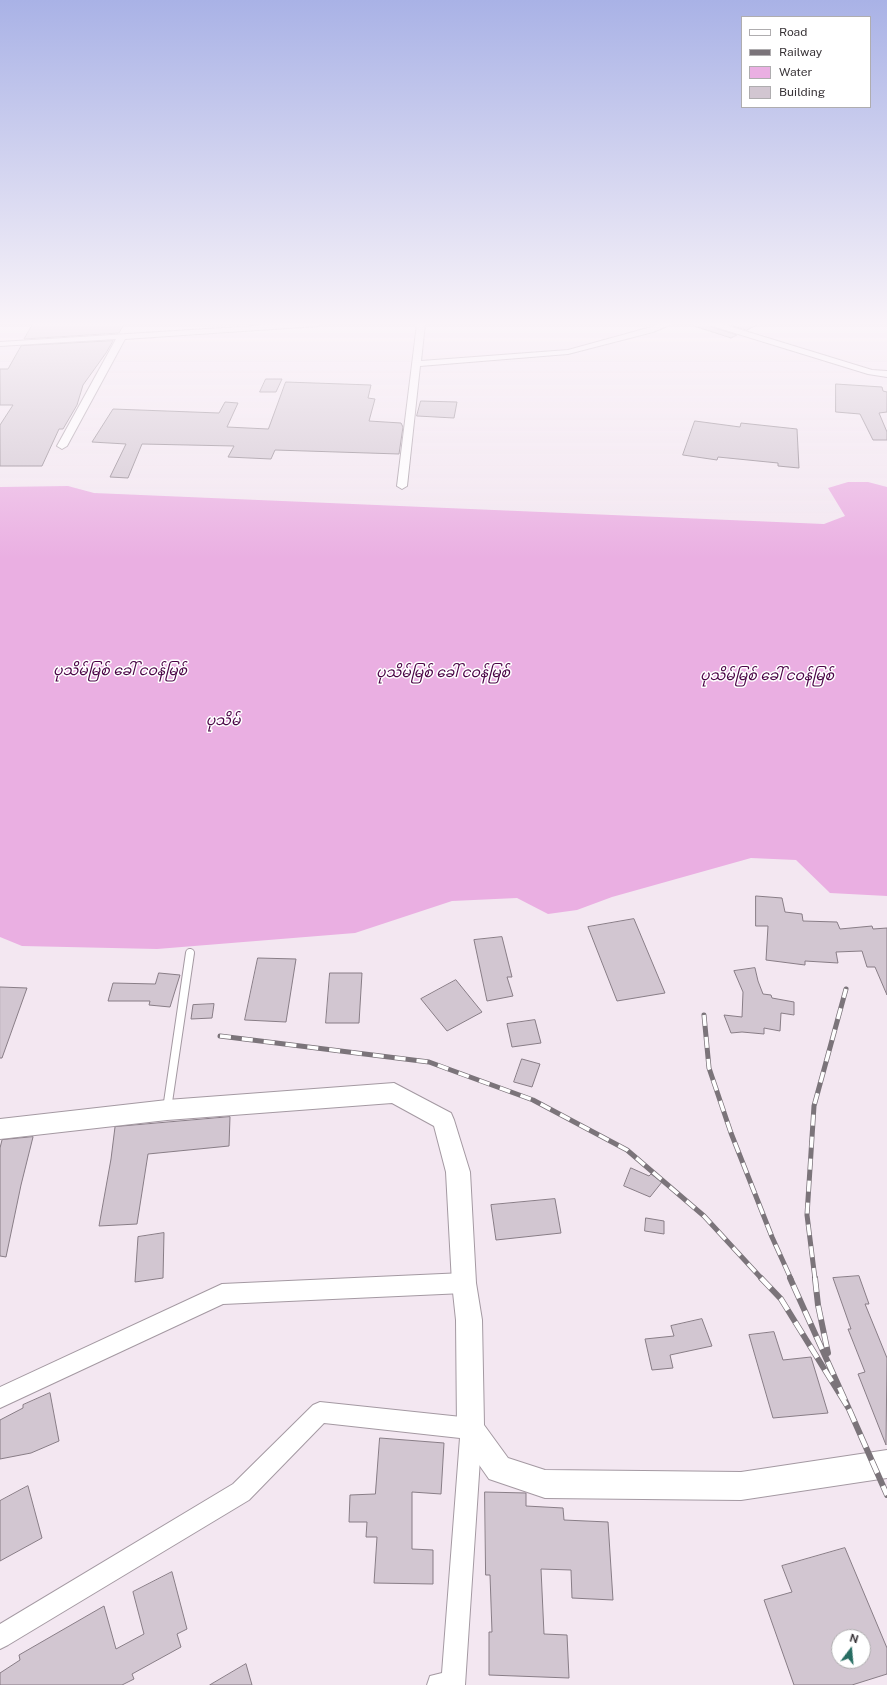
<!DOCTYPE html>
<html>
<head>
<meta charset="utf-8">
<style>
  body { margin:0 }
  #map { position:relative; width:887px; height:1685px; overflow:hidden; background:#f3e7f1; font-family:"Public Sans",sans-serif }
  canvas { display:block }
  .legend { position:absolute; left:741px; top:16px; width:130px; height:92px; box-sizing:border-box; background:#fff; border:1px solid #afadaf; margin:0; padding:5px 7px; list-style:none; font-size:12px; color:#383337 }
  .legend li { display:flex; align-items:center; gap:8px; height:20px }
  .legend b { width:20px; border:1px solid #afadaf }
  .north { position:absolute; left:831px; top:1629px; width:40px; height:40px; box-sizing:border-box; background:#fff; border:1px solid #afadaf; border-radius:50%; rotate:16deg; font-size:11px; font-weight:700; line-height:16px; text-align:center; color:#383337 }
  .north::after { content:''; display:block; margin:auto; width:14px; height:18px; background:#276d62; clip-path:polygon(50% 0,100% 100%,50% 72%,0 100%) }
</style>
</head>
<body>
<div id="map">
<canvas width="887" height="1685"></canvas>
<ul class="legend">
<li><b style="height:5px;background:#fff"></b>Road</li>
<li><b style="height:5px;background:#7b747a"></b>Railway</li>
<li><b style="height:11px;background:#eaafe2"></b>Water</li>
<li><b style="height:11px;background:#d2c6d1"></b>Building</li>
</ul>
<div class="north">N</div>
</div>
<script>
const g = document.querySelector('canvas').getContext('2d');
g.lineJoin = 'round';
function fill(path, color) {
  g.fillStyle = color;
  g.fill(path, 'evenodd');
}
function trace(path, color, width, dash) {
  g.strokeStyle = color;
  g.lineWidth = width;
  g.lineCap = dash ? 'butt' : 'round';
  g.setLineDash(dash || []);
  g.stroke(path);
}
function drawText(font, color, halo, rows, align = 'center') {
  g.font = font + ' "Public Sans","Noto Sans Myanmar",sans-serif';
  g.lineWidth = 3;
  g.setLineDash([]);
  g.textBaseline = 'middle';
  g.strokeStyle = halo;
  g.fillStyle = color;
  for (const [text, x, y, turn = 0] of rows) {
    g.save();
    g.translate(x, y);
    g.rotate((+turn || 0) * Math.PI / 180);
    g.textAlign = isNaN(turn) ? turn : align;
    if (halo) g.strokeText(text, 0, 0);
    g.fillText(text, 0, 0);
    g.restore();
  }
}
const water = new Path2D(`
  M848,482H868L887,487V896L830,893L796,860L751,858L612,897L577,910L548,914L517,898L452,901L355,933L157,949L22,946L0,937V487L68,486L94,493L824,524L845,516L828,488Z`);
const building = new Path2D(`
  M73,324H124L119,333L24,339L32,325Z
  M695,324H710L712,327L737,335L731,338L694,326Z
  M726,324H759L747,330Z
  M113,341L106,353L83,385L77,405L63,429H59L42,466H0V425L13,405H0V369H8L21,346Z
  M266,379H282L276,392H260Z
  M286,382L371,385L368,398L375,399L369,421L401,423L403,427L399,454L275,450L271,459L228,457L234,446L142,444L128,478L110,477L126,444L92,442L113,409L219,413L225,402L238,403L227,427L268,429Z
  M836,384L882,387L883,391L887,392V412L879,413L887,432V440H873L860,414L836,412Z
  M421,401L457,402L454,418L417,416Z
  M695,421L740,427L741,423L797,429L799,468L778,466V463L718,457L717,460L683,455Z
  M756,896L782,898L785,912L802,914L803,921L837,922L840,929L872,926L873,929L887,928V995L875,967H867L862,951L836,952L838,963L805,961V965L766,960L768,926H756Z
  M634,919L665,993L617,1001L588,927Z
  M502,937L512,977H507L513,996L487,1001L474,940Z
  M258,958L296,959L286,1022L245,1020Z
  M755,968L758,981L763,994L771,995L772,998L794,1002V1015L781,1013L780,1031L764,1028V1034L742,1032L731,1033L724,1015L742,1017L743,992L734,971Z
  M159,973L180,975L170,1007L149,1005L150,1001H108L113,983L155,984Z
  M330,973H362L359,1023H326Z
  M456,980L482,1012L447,1031L421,999Z
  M0,987L27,988L2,1058H0Z
  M214,1004L212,1018L191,1019L193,1005Z
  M535,1020L541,1043L512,1047L507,1024Z
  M522,1059L540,1064L532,1087L514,1082Z
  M230,1117L229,1146L148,1154L137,1224L99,1226L111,1159L115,1127Z
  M33,1137L21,1185L6,1257L0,1256V1148L2,1140Z
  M631,1168L649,1176L651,1174L662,1182L650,1197L624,1186Z
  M555,1199L561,1233L496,1240L491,1205Z
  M646,1218L664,1221V1234L645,1231Z
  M164,1233L163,1278L135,1282L138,1237Z
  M859,1276L869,1304H865L887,1358L886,1445L858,1374L865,1372L848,1329H851L833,1278Z
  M702,1319L712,1346L670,1355L673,1368L652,1370L645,1339L674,1336L671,1326Z
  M774,1332L783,1360L811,1357L828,1413L773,1418L749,1335Z
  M50,1393L59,1441L31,1453L0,1459V1420L23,1408V1405Z
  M380,1438L444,1443L441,1494L412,1492V1549L433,1550V1584L374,1583L377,1537H366L367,1522H349L350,1495L375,1494Z
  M28,1486L42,1538L0,1561V1501Z
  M485,1492L526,1493V1506L563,1508L564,1520L608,1522L613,1600L572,1598L571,1570L541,1569L544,1634L567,1635L569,1678L489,1675V1632H492L490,1575H486Z
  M845,1548L887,1648V1674L852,1685H794L764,1600L792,1592L782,1566ZM839,1637H863V1661H839Z
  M172,1572L187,1629L177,1634L181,1647L132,1674L134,1679L122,1685H0V1673L20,1660L19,1655L104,1606L116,1649L144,1634L133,1592Z
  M246,1664L252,1685H210Z`);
const service = new Path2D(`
  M167,1109L190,953`);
const minor = new Path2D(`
  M287,324H321L317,326L125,339L67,446L62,449L57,446L116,339L0,346V342Z
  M417,324H425L421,361L568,350L662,324H672L653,332L568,354L420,366L407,486L402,489L397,486Z
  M711,324H722L872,370L887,371V377L868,374L712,326Z
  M464,1273L471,1276L474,1283L471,1290L464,1293L223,1304L0,1408V1387L222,1284Z
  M320,1402L471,1418L478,1422L482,1429L465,1685H427L430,1676L442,1673L460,1438L324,1423L249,1500L8,1645L0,1649V1624L233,1484L313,1405Z`);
const tertiary = new Path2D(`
  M394,1083L451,1113L454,1120L470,1172L476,1283L482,1320L484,1425L508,1458L545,1470L741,1472L887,1450V1478L741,1500L545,1498L489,1479L461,1439L457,1429L456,1320L452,1283L446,1172L434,1126L392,1103L167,1120L0,1139V1119L167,1100Z`);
const railFar1 = new Path2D(`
  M704,1015L709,1068L731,1133L772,1237L791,1279
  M220,1036L429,1062L533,1100L627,1150L704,1216L762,1279
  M815,1279L807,1215L814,1106L846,989`);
const rail = new Path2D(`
  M761,1278L781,1299L849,1409L790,1278
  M815,1278L818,1305L828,1353
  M849,1409L887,1495`);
const waterNames = [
  ["ပုသိမ်မြစ် ခေါ် ငဝန်မြစ်",120,671],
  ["ပုသိမ်မြစ် ခေါ် ငဝန်မြစ်",443,673],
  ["ပုသိမ်မြစ် ခေါ် ငဝန်မြစ်",767,676],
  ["ပုသိမ်",223,721]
];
fill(water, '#eaafe2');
fill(building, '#d2c6d1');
trace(building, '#887d86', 1);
trace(service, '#a499a2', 10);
trace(minor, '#a499a2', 2);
trace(tertiary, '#a499a2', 2);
trace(service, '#fff', 8);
fill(minor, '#fff');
fill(tertiary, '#fff');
trace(railFar1, '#7b747a', 5);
trace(rail, '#7b747a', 6);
trace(railFar1, '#fff', 3.5, [11]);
trace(rail, '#fff', 4.5, [14]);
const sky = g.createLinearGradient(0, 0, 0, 559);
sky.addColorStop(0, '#a9b2e6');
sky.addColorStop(0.58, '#faf4f9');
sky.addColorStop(1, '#faf4f900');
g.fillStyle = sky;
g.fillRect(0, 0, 887, 559);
drawText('italic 14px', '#490345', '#fff', waterNames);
</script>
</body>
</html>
